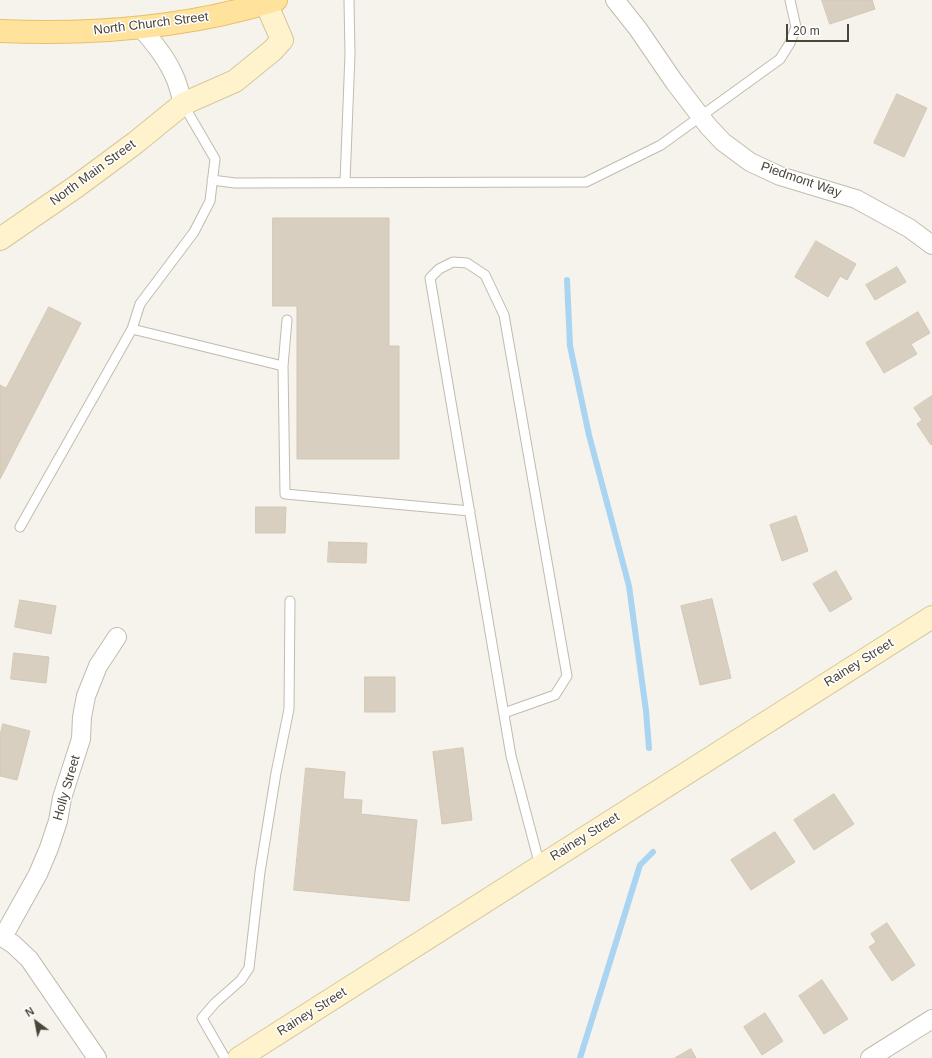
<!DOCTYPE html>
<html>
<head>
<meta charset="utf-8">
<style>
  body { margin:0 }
  #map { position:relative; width:932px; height:1058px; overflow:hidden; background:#f6f3ec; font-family:Arial,sans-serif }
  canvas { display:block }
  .north { position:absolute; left:16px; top:1002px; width:40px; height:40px; -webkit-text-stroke:3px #fff; paint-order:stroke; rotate:328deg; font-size:11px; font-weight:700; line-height:16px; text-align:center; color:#4b4439 }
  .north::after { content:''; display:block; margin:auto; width:14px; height:18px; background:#4b4439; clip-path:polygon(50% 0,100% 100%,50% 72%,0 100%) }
  .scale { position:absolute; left:786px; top:24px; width:63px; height:18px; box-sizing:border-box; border:2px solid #4b4439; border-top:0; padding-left:5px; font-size:12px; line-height:14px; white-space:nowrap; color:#4b4439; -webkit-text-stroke:3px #fff; paint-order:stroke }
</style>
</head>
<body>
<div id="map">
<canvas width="932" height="1058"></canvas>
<div class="north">N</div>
<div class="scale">20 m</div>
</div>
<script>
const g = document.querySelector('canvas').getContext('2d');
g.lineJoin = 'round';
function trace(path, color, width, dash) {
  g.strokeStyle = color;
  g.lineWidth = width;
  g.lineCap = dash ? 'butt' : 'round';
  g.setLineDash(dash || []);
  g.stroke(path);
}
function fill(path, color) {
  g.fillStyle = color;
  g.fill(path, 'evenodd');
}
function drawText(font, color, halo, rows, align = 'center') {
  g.font = font + ' Arial,sans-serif';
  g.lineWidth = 3;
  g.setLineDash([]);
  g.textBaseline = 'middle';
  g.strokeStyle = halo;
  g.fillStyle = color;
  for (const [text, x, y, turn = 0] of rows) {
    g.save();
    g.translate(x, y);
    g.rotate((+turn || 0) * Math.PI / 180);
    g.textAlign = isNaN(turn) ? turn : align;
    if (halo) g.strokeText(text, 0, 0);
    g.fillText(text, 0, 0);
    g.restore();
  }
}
const stream = new Path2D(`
  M567,280L570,346L589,435L629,586L646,711L649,748
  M580,1058L640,865L653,852`);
const building = new Path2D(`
  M822,0H872L875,9L830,24Z
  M897,94L927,108L904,157L874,143Z
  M273,218H389V346H399V459H297V306H273Z
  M816,241L856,264L847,280L840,276L828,297L795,277Z
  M897,267L906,282L875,300L866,285Z
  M49,307L81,323L0,479V385L6,388Z
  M918,312L930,333L911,344L917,354L884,373L866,343Z
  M932,396V444L931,445L917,424L922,420L914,408Z
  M256,507H286L285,533H256Z
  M796,516L808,551L782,561L770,525Z
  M329,542L367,543L366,563L328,562Z
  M836,571L852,599L830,612L813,584Z
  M712,599L731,678L700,685L681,606Z
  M20,600L56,606L51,634L15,627Z
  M14,653L49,657L46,683L11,679Z
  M365,677H395V712H365Z
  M3,724L30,731L17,780L0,776V736Z
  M463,748L472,820L442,824L433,752Z
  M306,768L345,772L343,799L362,800L361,814L417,820L409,901L294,890Z
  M834,794L854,824L814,850L794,820Z
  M775,832L795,862L751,890L731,860Z
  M887,923L915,965L892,981L869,947L876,942L871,934Z
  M822,980L848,1019L824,1034L799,996Z
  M765,1013L783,1041L762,1055L744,1027Z
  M691,1049L696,1058H675Z`);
const lane = new Path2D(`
  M183,104L215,159L210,201L194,232L140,304L132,329L283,366
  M212,180L235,183L586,182L661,145L780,59L790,43L796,27L790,0
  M345,182L350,54L349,0
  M287,320L283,366L285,494L470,511
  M20,527L132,329
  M504,713L555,695L567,676L504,315L485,275L467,263L453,262L439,269L430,278L511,756L540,866
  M225,1058L202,1018L215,1003L241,980L249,968L260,872L276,773L289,709L290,601`);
const street = new Path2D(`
  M615,0L638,29L675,83L708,126L723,142L750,162L780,176L856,199L909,228L932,245
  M141,28C155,44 168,60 176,80C179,88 181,96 183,104
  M0,936L13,944L29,959L97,1058
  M3,937L38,874L49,848L58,821L62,798L81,739L82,717L86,696L98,666L117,637
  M870,1058L932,1019`);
const secondary = new Path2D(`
  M0,239L77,186L135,143L183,104L235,81L273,50L282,40L266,3
  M239,1058L932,617`);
const primary = new Path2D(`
  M0,31C93,35 187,28 276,0`);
const streetNames = [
  ["North Church Street",151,24,-7],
  ["North Main Street",93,173,-36],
  ["Piedmont Way",801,180,19],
  ["Rainey Street",859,663,-32],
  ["Holly Street",67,788,-74],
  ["Rainey Street",585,837,-32],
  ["Rainey Street",312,1012,-32]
];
trace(stream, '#a9d4f2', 6);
fill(building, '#d8cfc1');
trace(building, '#d3c7b4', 1);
trace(lane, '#c2bbae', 11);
trace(street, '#c2bbae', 20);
trace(secondary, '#d6c79b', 24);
trace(primary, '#e6c16a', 24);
trace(lane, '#fff', 9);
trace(street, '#fff', 18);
trace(secondary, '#fff3cd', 22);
trace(primary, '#ffe39c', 22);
drawText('13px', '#4b4439', '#fff', streetNames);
</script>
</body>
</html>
